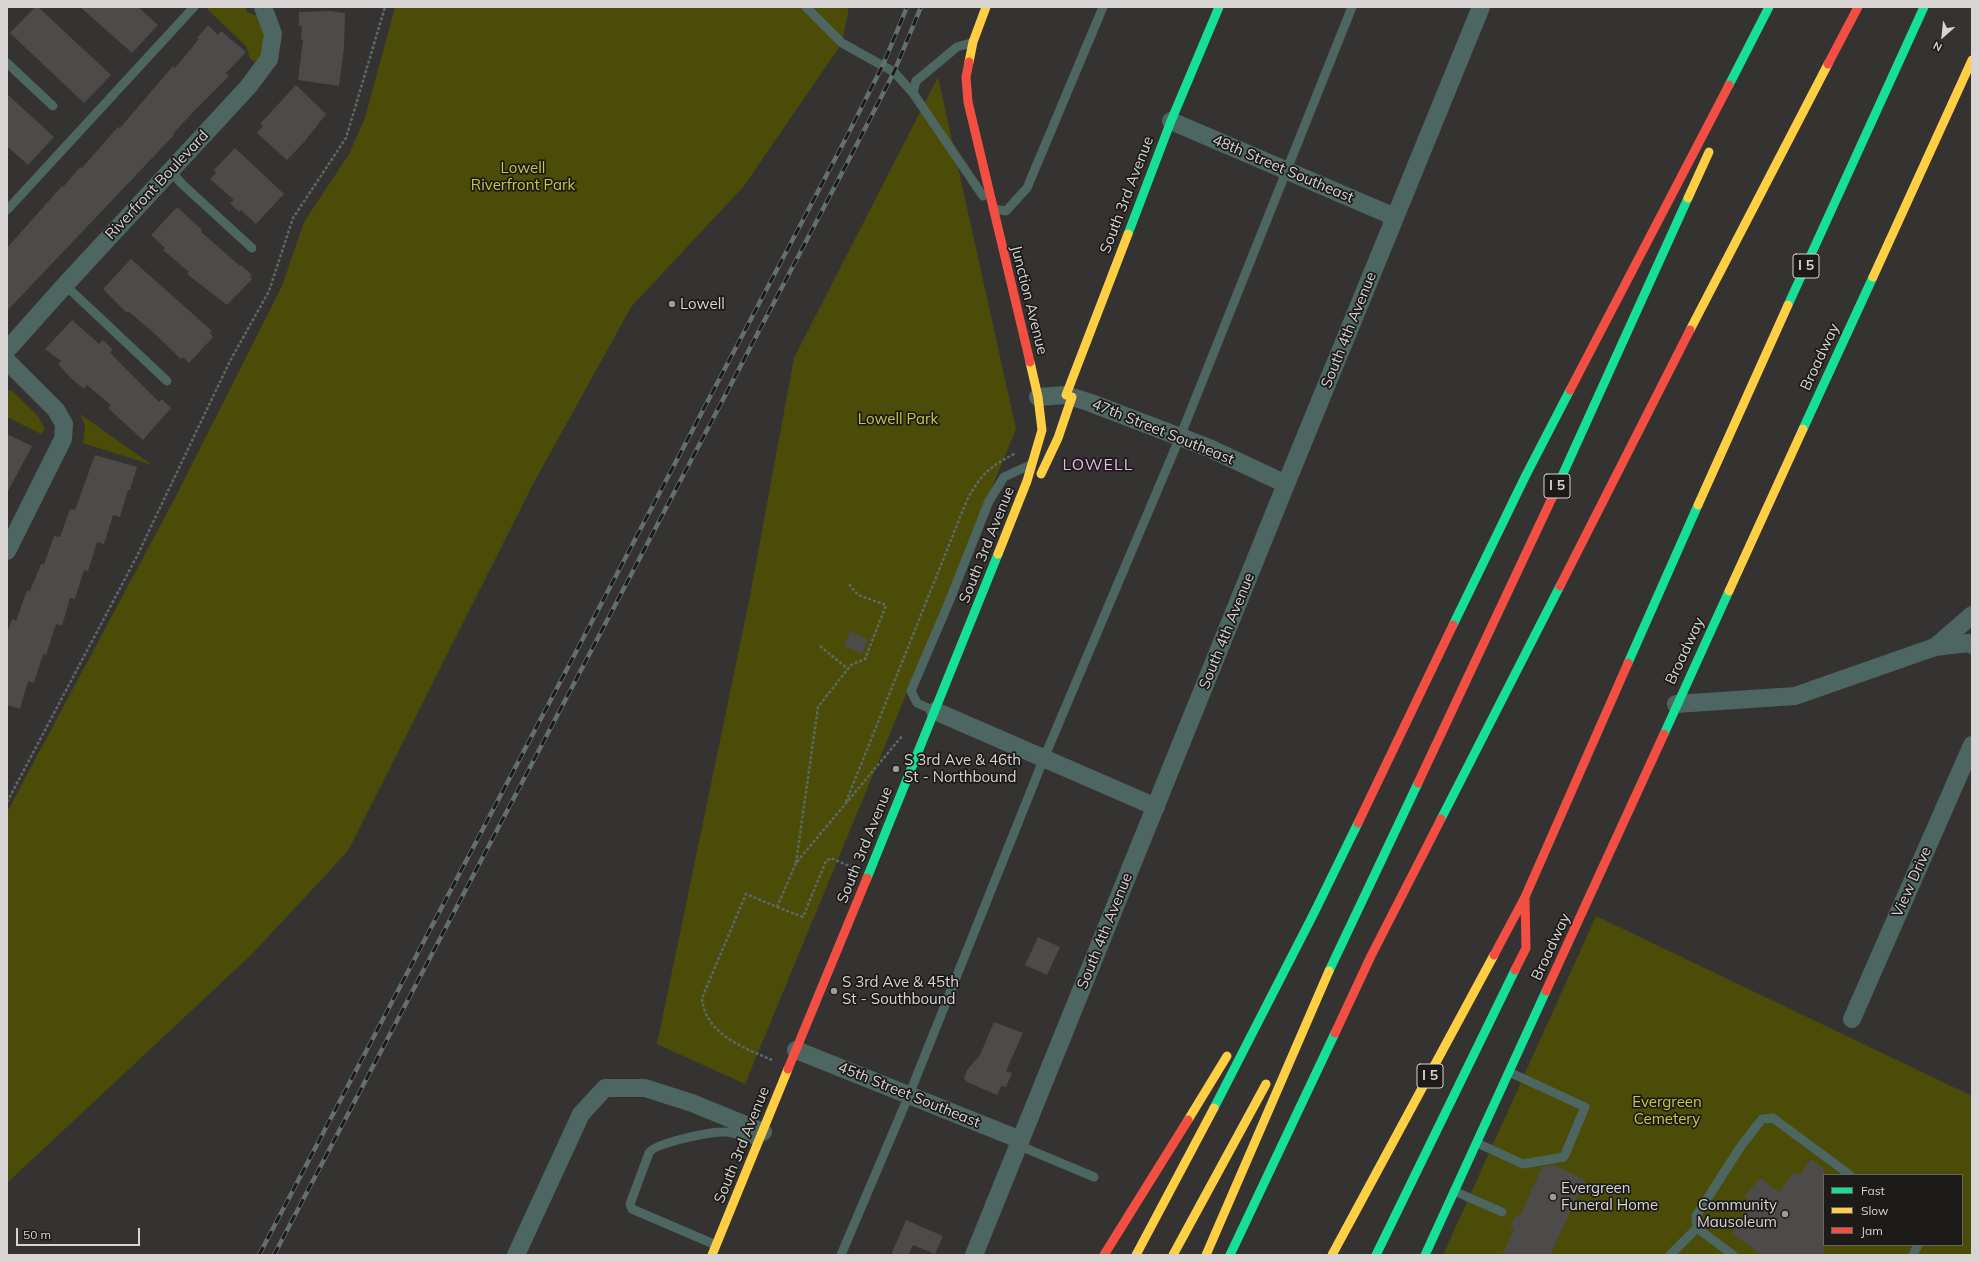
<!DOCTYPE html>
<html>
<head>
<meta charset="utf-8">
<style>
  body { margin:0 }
  #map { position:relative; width:1979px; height:1262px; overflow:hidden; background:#353331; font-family:Mulish,sans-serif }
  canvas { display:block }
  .frame { position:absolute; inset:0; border:8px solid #d7d4d3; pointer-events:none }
  .legend { position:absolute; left:1823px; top:1174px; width:140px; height:72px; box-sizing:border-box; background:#1c1b1a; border:1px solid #676564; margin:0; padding:5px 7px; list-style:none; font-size:12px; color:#d7d4d3 }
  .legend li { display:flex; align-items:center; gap:8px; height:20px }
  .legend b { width:20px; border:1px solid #676564 }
  .north { position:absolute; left:1923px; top:16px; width:40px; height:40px; -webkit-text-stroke:3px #1c1b1a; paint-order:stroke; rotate:207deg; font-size:11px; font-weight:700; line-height:16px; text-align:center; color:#d7d4d3 }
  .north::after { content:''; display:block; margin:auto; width:14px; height:18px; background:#d7d4d3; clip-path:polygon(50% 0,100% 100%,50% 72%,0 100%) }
  .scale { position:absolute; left:16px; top:1228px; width:124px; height:18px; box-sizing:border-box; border:2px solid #d7d4d3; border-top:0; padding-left:5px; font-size:12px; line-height:14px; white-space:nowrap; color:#d7d4d3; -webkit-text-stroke:3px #1c1b1a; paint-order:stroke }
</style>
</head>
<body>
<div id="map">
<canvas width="1979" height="1262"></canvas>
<div class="frame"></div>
<ul class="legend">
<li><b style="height:5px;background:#16e098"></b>Fast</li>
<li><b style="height:5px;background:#ffcf43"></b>Slow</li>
<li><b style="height:5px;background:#f24e42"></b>Jam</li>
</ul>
<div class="north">N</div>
<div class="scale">50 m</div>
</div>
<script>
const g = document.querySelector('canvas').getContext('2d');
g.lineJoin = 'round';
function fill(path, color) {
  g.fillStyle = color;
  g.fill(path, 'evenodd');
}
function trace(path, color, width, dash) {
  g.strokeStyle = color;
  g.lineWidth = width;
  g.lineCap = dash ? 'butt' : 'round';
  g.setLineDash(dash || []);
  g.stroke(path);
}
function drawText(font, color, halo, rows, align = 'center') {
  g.font = font + ' Mulish,sans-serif';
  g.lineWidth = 3.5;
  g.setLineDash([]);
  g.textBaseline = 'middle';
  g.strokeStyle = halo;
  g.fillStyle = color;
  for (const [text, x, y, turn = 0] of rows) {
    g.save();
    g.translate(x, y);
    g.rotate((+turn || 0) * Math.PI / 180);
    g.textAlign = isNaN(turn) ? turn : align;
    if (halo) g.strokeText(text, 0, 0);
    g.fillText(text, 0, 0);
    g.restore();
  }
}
const green = new Path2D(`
  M209,7H245L247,12L259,17L265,31L259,64L250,59L246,46L207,9Z
  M395,7H849L842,43L744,186L631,307L532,486L348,851L251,955L7,1183V812L175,498L282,286L304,222L349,154L365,118Z
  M938,77L1016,429L745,1084L657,1044L749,601L794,358Z
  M7,390L12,391L37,415L45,429L41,434L7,417Z
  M80,414L152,465L83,443L85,425Z
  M1596,916L1972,1096V1255H1443ZM1824,1175H1962V1245H1824Z`);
const building = new Path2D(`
  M35,7H38L111,75L84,103L10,33Z
  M80,7H138L158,25L132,53Z
  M330,11L345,13L344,47L339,86L298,80L303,40H301L302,26H299V12Z
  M208,25L218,35L221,31L246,52L226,73L229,76L192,113L173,134L174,135L7,311V248L62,186L63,187L80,167L82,168L118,127L120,128L173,66L175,68L199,39L197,38Z
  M296,85L326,114L305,141L287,160L257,133L263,126L260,124Z
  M7,94L54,137L28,165L7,146Z
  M235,148L284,194L256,224L241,210L239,212L230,203L234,200L210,179L216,173L214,170Z
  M177,207L202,230L201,232L240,266L241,265L252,275L250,277L252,279L227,305L187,274L189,272L163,250L165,248L151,235Z
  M131,259L212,331L210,333L213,337L189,363L183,357L181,359L155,334L128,311L127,313L103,289Z
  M72,320L99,344L103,340L113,350L110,352L121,364L159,402L162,399L171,408L143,440L108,408L111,405L87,385L84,389L70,377L58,364L61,361L45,349Z
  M7,434L32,446L7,493Z
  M95,455L137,467L130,490H128L120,517L113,515L104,544L97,542L88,571L84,570L75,599L70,598L62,626L56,624L46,655L43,654L34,683L28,681L20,709L7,705V633L12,619L16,621L27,590L30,591L41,564H44L54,536L60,537L70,509L75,510Z
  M850,631L868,639L862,654L844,646Z
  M1038,937L1060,947L1047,975L1025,965Z
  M994,1022L1023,1033L1006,1071L1012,1073L1006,1087L1001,1086L997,1095L967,1082L964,1078L967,1070L980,1055Z
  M1811,1159L1824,1169V1255H1762L1732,1233L1754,1204L1744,1196L1760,1178L1779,1192L1794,1172L1800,1175Z
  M1554,1165L1585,1180L1550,1255H1502L1514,1229L1510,1227L1516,1215L1520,1216L1542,1167Z
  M906,1220L943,1236L935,1254L913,1245L908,1255H891Z`);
const path = new Path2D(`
  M820,646L848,669
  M7,802L137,556L230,361L269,291L293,218L346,138L385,7
  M846,802L967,500C982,473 989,467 1016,453
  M796,863L818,707L851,665L865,659L885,608L886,605L858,595L849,584
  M777,907L803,917L826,861L831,858L851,867
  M772,1060C742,1047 705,1034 702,998L746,894L777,907L796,863L903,735`);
const lane = new Path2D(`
  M806,7L842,43L894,72L913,93
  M971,43L957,47L916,81L913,93L983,196
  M7,63L53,106
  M170,170L182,184L252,248
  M993,209L1006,211L1027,188L1103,7
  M7,210L194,7
  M65,285L167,381
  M935,711L917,703L911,691L949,602L989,501L1004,477L1030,465
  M1477,1143L1523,1164L1564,1157L1585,1107L1509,1072
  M1018,1145L1094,1177
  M1454,1191L1502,1212
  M716,1245L632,1209L630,1204L649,1153C654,1143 710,1132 722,1132C733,1131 748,1138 758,1141
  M841,1255L909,1095L1044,758L1180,437L1352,7
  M1670,1255L1697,1228
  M1733,1255L1697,1228L1696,1216L1741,1146L1762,1119L1773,1118L1850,1175
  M1913,1255L1918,1245`);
const street = new Path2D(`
  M1171,121L1395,217
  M7,350L65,285L248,87L269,59L273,34L263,7
  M7,361L56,410L64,424L63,439L7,551
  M1038,397L1066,395L1091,403L1209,448L1286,484
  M1935,647L1972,615
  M1676,704L1795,696L1935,647L1968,643L1972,645
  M935,711L1156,807
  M1852,1019L1972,745
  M796,1050L1021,1140
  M516,1255L581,1114L605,1088H645L692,1103L763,1132
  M974,1255L1286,484L1481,7`);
const fast = new Path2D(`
  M1729,85L1769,7
  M1128,234L1171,121L1219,7
  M1788,305L1924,7
  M1803,429L1873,277
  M1552,498L1688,198
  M1453,625L1526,475L1570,390
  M1628,663L1698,505
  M1664,734L1729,591
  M1441,819L1560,586
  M867,878L998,554
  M1329,971L1418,783
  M1214,1108L1314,913L1358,823
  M1230,1255L1335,1033
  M1376,1255L1515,970
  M1425,1255L1546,991`);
const slow = new Path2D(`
  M969,62L973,42L986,7
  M1688,198L1709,152
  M1873,277L1972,60
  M1690,330L1828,64
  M1066,395L1128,234
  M1041,474L1058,438L1072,397
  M1698,505L1788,305
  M998,554L1027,481L1042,430L1038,397L1030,362
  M1729,591L1803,429
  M1188,1120L1227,1056
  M712,1255L788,1069
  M1136,1255L1214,1108
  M1173,1255L1266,1084
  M1206,1255L1329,971
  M1332,1255L1494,955`);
const jam = new Path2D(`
  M969,62L966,77L968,102L1030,362
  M1828,64L1858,7
  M1570,390L1729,85
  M1560,586L1690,330
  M1418,783L1552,498
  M1358,823L1453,625
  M1494,955L1525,897L1628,663
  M1515,970L1526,948L1525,899
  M1546,991L1664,734
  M1335,1033L1371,956L1441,819
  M788,1069L867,878
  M1104,1255L1188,1120`);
const rail = new Path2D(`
  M259,1255L845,140L883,65L907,7
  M274,1255L855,148L894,72L921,7`);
const markers = [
  [672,304,4,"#9e9c9a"],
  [896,769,4,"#9e9c9a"],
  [834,991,4,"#9e9c9a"],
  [1553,1197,4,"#9e9c9a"],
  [1785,1214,4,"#9e9c9a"]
];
const shields = [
  [1806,266,26],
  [1557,486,26],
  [1430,1076,26]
];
const shieldNames = [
  ["I 5",1806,266],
  ["I 5",1557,486],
  ["I 5",1430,1076]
];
const parkNames = [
  ["Lowell",523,168],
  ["Riverfront Park",523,185],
  ["Lowell Park",898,419],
  ["Evergreen",1667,1102],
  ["Cemetery",1667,1119]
];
const streetNames = [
  ["48th Street Southeast",1283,169,23],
  ["Riverfront Boulevard",157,185,-47],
  ["South 3rd Avenue",1127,195,-69],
  ["Junction Avenue",1029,300,76],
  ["South 4th Avenue",1349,330,-68],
  ["Broadway",1820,357,-65],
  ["47th Street Southeast",1163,432,22],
  ["South 3rd Avenue",987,545,-68],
  ["South 4th Avenue",1227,631,-68],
  ["Broadway",1685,651,-65],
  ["South 3rd Avenue",865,845,-68],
  ["View Drive",1912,882,-66],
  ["South 4th Avenue",1105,931,-68],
  ["Broadway",1551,947,-65],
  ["45th Street Southeast",909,1095,22],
  ["South 3rd Avenue",742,1145,-68]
];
const poiNames = [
  ["Lowell",680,304],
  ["S 3rd Ave & 46th",904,760],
  ["St - Northbound",904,777],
  ["S 3rd Ave & 45th",842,982],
  ["St - Southbound",842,999],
  ["Evergreen",1561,1188],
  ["Funeral Home",1561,1205],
  ["Community",1777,1205,"right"],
  ["Mausoleum",1777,1222,"right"]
];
const neighbourhoodNames = [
  ["LOWELL",1098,465]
];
fill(green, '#4b4c07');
fill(building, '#4d4b49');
trace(path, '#5b6967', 2.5, [3, 2]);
trace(lane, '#4d6661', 9);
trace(street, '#4d6661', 18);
trace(fast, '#16e098', 9);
trace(slow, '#ffcf43', 9);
trace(jam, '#f24e42', 9);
trace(rail, '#62706e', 4.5);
trace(rail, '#1c1b1a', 3, [9]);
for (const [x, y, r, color] of markers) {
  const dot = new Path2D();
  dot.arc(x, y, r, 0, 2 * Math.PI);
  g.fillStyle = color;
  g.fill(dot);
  trace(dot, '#1c1b1a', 1.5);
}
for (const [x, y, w] of shields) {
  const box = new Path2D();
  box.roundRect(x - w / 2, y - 12, w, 24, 3);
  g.fillStyle = '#1c1b1a';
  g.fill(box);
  trace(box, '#d7d4d3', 1);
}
drawText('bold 14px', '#d7d4d3', null, shieldNames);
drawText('15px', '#c4c943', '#1c1b1a', parkNames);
drawText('15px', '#d7d4d3', '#1c1b1a', streetNames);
drawText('15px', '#d7d4d3', '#1c1b1a', poiNames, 'left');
g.letterSpacing = '1px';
drawText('16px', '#ecb3ec', '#1c1b1a', neighbourhoodNames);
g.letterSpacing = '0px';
</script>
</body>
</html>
